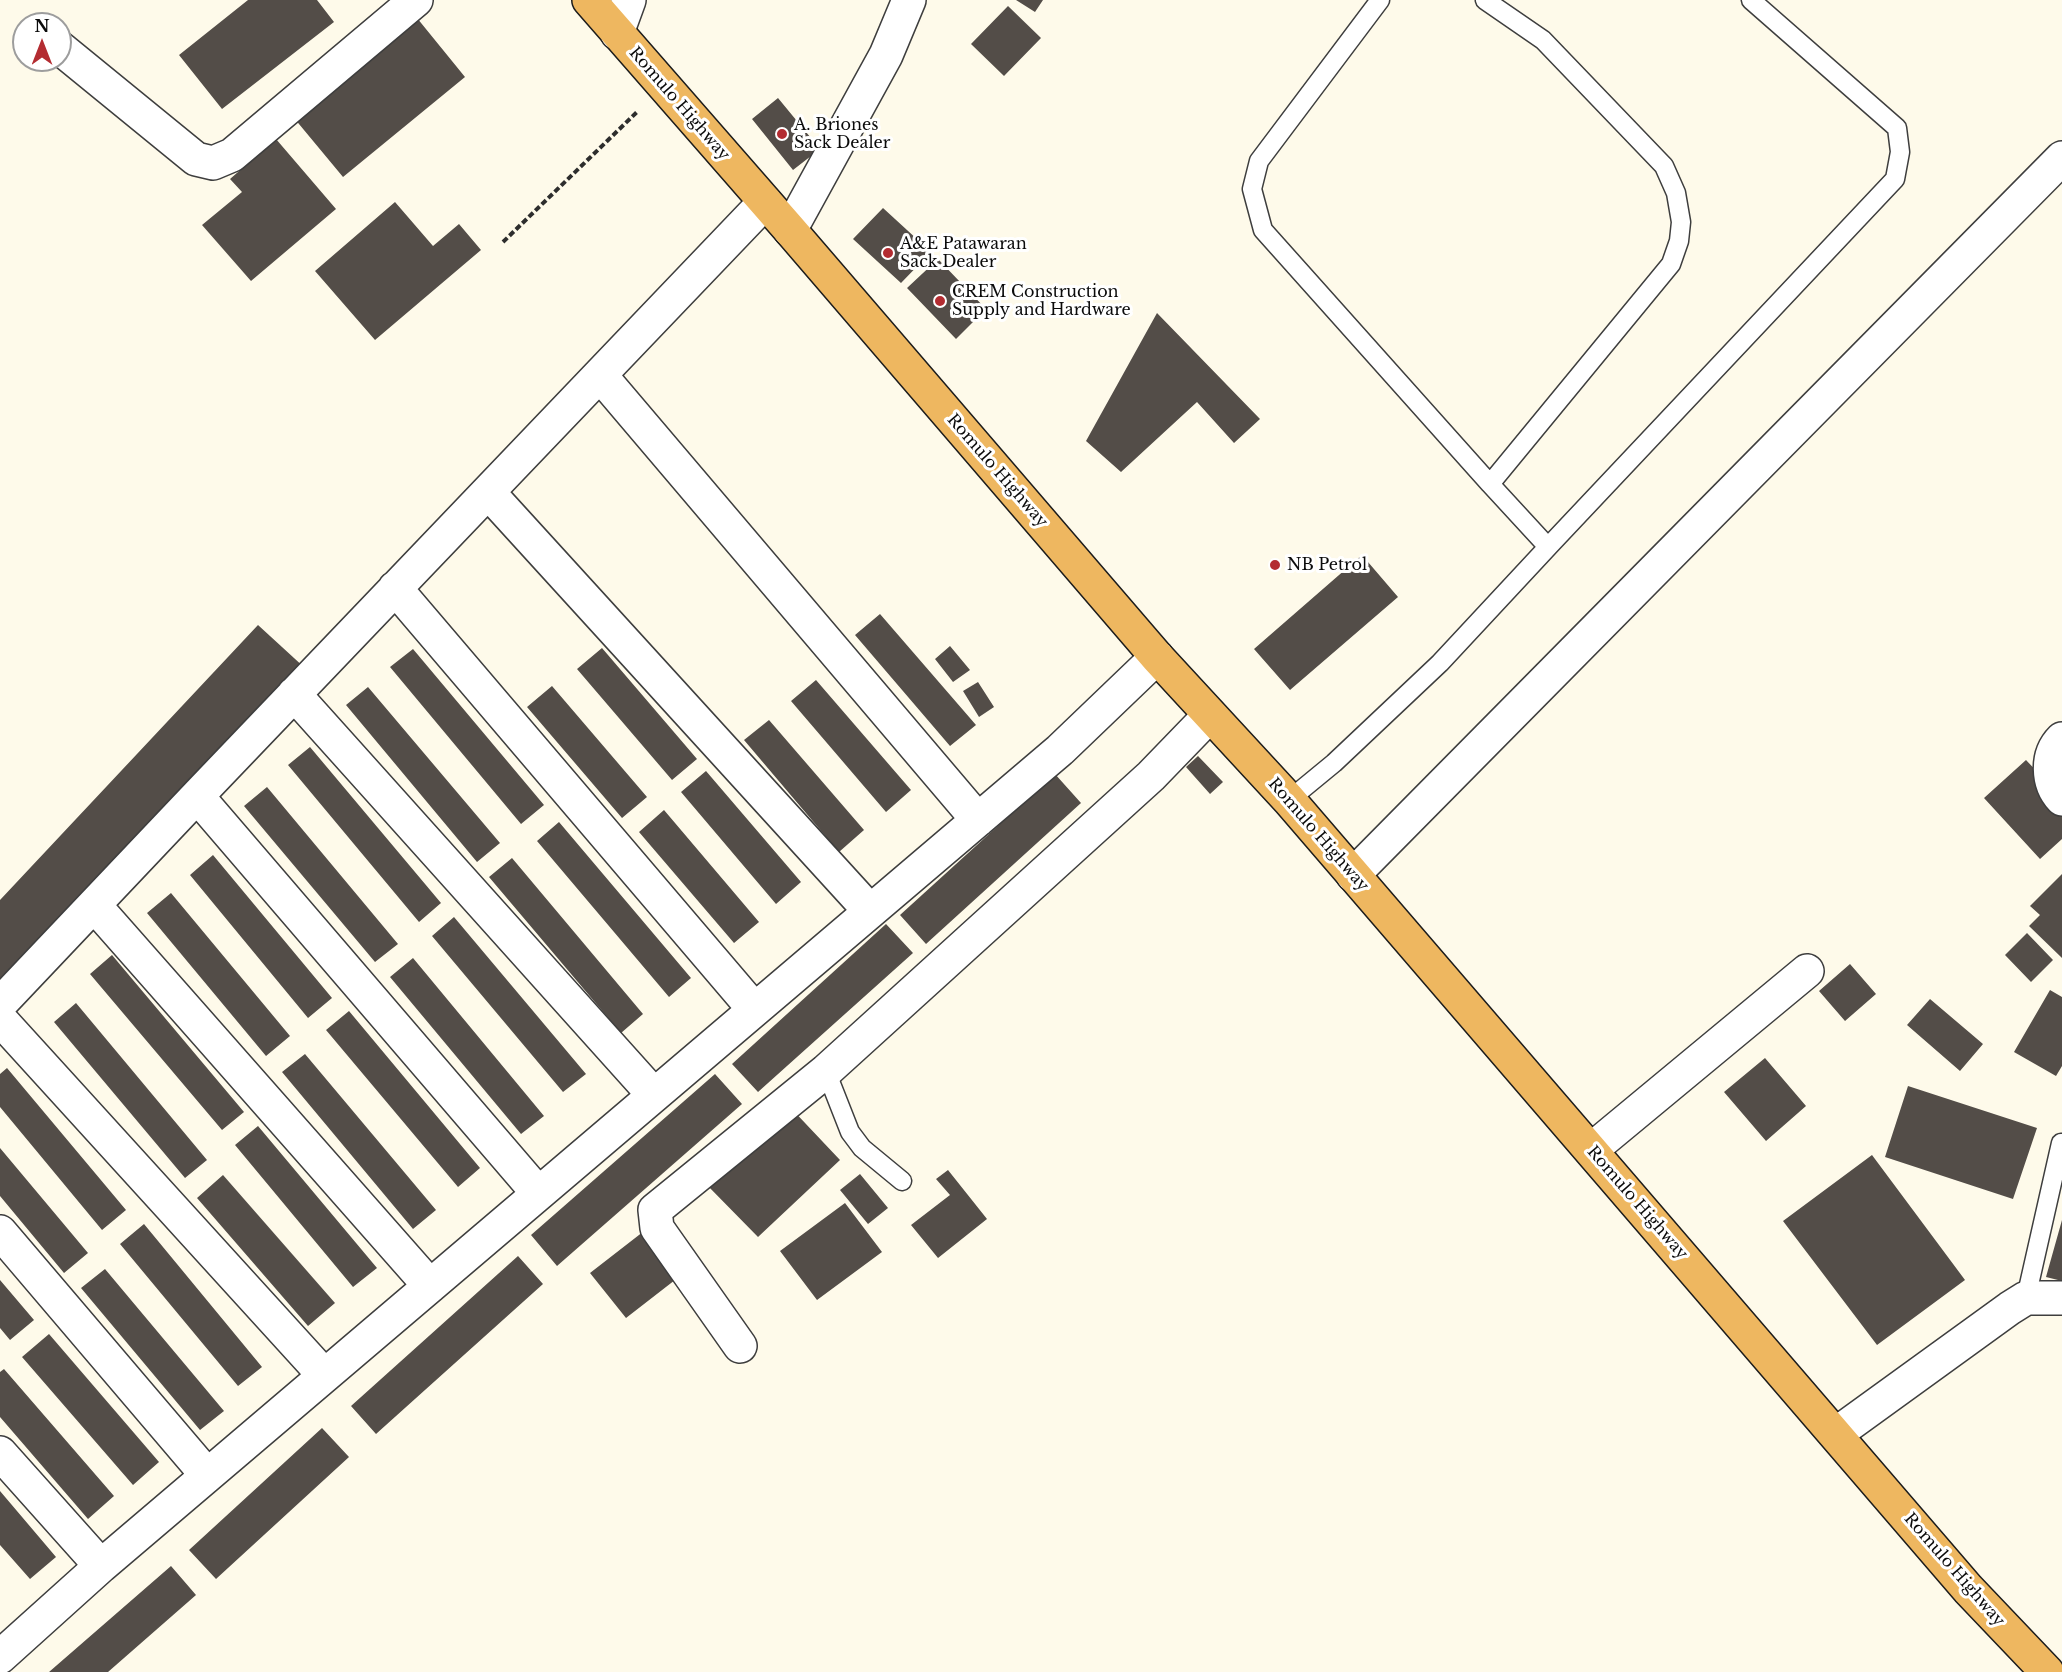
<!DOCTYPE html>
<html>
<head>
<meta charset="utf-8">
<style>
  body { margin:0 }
  #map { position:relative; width:2062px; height:1672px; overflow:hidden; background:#fefaea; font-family:"Libre Baskerville",serif }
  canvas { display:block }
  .north { position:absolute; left:12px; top:12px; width:60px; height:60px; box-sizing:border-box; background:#fff; border:2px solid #9d9d9d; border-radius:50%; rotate:0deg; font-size:16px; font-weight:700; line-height:24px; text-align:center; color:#0b0b0b }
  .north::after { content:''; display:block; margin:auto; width:21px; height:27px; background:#b32c31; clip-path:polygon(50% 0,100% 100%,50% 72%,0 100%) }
</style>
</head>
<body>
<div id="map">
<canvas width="2062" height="1672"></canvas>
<div class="north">N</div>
</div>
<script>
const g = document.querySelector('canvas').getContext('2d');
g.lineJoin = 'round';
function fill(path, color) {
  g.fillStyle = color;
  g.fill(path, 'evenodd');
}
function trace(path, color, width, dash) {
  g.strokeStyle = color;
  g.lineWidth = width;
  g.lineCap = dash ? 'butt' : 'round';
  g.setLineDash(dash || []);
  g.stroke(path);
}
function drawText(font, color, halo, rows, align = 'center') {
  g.font = font + ' "Libre Baskerville",serif';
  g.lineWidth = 6;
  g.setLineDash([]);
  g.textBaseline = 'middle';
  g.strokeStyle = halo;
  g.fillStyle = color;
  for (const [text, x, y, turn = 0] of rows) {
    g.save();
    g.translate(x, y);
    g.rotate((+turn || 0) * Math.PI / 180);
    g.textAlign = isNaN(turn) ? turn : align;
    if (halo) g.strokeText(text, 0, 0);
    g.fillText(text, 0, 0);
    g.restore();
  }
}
const building = new Path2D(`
  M248,0H317L334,22L222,109L179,55Z
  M1016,0H1043L1035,12Z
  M1008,6L1041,38L1004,76L971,44Z
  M417,18L465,77L343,177L294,118Z
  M778,98L820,149L793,170L752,119Z
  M276,139L336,209L251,281L202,225L242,192L230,179Z
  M395,202L433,246L459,224L481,250L375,340L315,271Z
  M883,208L931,252L901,283L853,239Z
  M938,259L986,309L956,339L907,288Z
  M1157,313L1260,419L1234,443L1197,402L1121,472L1086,441Z
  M1362,555L1398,597L1290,690L1254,649Z
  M880,614L976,725L950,746L855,635Z
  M258,625L306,669L0,990V900Z
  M950,646L970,670L953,682L935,659Z
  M602,648L697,759L672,780L577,669Z
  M413,649L544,805L521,824L390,667Z
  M816,680L911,790L886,812L791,701Z
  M978,682L994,707L979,717L963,691Z
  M552,686L647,797L622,818L527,707Z
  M368,687L500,843L477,862L346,705Z
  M769,720L864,830L839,852L744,740Z
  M310,747L441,903L419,922L288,765Z
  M1198,756L1223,782L1210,794L1186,767Z
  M2026,760L2062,798V839L2040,859L1984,798Z
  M706,771L801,882L776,904L681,792Z
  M1055,774L1081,803L926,944L900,915Z
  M267,787L398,944L375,962L244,806Z
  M664,810L759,922L734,943L639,832Z
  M559,822L691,978L669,997L537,841Z
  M213,855L332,998L308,1018L190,875Z
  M512,858L643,1014L621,1033L489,877Z
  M2062,874V958L2029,926L2040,915L2030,906Z
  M171,893L290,1036L266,1056L147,913Z
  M454,917L586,1074L563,1092L432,936Z
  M886,924L913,953L758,1092L732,1064Z
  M2027,933L2053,960L2031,982L2005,955Z
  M112,955L244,1112L222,1130L90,974Z
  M413,958L544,1116L521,1134L390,977Z
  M1850,964L1876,994L1845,1021L1819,991Z
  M2050,990L2062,997V1066L2056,1076L2014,1052Z
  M1930,999L1983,1044L1960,1071L1907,1025Z
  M76,1003L207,1160L185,1178L54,1022Z
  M349,1011L480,1168L458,1187L326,1030Z
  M305,1054L436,1210L413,1229L282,1072Z
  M1765,1058L1806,1106L1766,1141L1724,1092Z
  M7,1068L126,1210L102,1230L0,1107V1074Z
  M715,1074L742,1104L557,1266L531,1235Z
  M1908,1086L2037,1128L2013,1199L1885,1157Z
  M788,1105L840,1160L758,1237L705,1183Z
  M258,1126L377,1268L353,1287L235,1145Z
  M0,1148L88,1253L64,1273L0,1196Z
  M1872,1155L1965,1280L1877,1345L1783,1221Z
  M948,1170L987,1219L938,1258L911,1225L950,1195L936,1179Z
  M860,1174L888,1208L868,1224L840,1190Z
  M223,1175L335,1303L308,1326L197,1198Z
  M845,1203L882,1252L817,1300L780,1251Z
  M2062,1220V1281L2046,1277Z
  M144,1224L262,1367L238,1386L120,1244Z
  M648,1228L684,1273L626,1318L590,1273Z
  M518,1256L543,1284L376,1434L351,1406Z
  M105,1269L224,1411L200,1430L81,1288Z
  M0,1280L34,1320L10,1340L0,1328Z
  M49,1334L159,1462L133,1485L22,1357Z
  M4,1369L114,1496L88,1519L0,1417V1372Z
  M322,1428L349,1457L216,1579L189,1550Z
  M0,1491L56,1557L30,1579L0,1545Z
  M171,1566L196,1595L108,1672H49Z`);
const path = new Path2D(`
  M503,242L637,112`);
const service = new Path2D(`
  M1380,0L1259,161L1252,189L1263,230L1490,484
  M1548,547L1895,179L1900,152L1897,128L1751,0
  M1289,800L1334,763L1440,663L1548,547L1490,484L1671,264L1679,241L1681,222L1676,193L1664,166L1543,40L1485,0
  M826,1071L850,1132L862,1148L902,1181
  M2026,1298L2061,1143`);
const minor = new Path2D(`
  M60,48L196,159L213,163L232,155L416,0
  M790,230L886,55L909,0
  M600,375L978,820
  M488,492L870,911
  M395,588L754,1009
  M294,694L654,1095
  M2062,739C2046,755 2047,783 2062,799
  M197,796L538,1193
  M1353,875L2062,158
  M94,905L430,1286
  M0,1004L197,796L765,202
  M0,1019L324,1375
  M1591,1150L1807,971
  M0,1232L207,1475
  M740,1346L657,1228L655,1210L826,1071L1151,776L1210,715
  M1836,1434L2010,1308L2026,1298H2062
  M0,1453L101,1566
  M0,1657L101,1566L1060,750L1157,657`);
const tertiary = new Path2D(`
  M617,33L629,0`);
const trunk = new Path2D(`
  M589,0L790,230L1157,657L1289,800L1968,1589L2047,1672`);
const markers = [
  [782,134,6,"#b32c31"],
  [888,253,6,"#b32c31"],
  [940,301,6,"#b32c31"],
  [1275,565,6,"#b32c31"]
];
const streetNames = [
  ["Romulo Highway",679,104,49],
  ["Romulo Highway",997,471,49],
  ["Romulo Highway",1318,835,49],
  ["Romulo Highway",1637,1203,49],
  ["Romulo Highway",1954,1570,49]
];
const poiNames = [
  ["A. Briones",794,125],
  ["Sack Dealer",794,143],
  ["A&E Patawaran",900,244],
  ["Sack Dealer",900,262],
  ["CREM Construction",952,292],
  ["Supply and Hardware",952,310],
  ["NB Petrol",1287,565]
];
fill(building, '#534d48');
trace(service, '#3e3e3e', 21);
trace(minor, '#3e3e3e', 36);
trace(tertiary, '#3e3e3e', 36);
trace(trunk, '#1c1c1c', 36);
trace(path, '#2d2d2d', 4, [6, 3]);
trace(service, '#fff', 18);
trace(minor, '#fff', 33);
trace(tertiary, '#fff', 33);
trace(trunk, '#eeb760', 33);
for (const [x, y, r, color] of markers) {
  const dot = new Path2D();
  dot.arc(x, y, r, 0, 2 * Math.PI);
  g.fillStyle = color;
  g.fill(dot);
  trace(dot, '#fff', 2);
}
drawText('16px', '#0b0b0b', '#fff', streetNames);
drawText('16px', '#0b0b0b', '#fff', poiNames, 'left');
</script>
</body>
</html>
